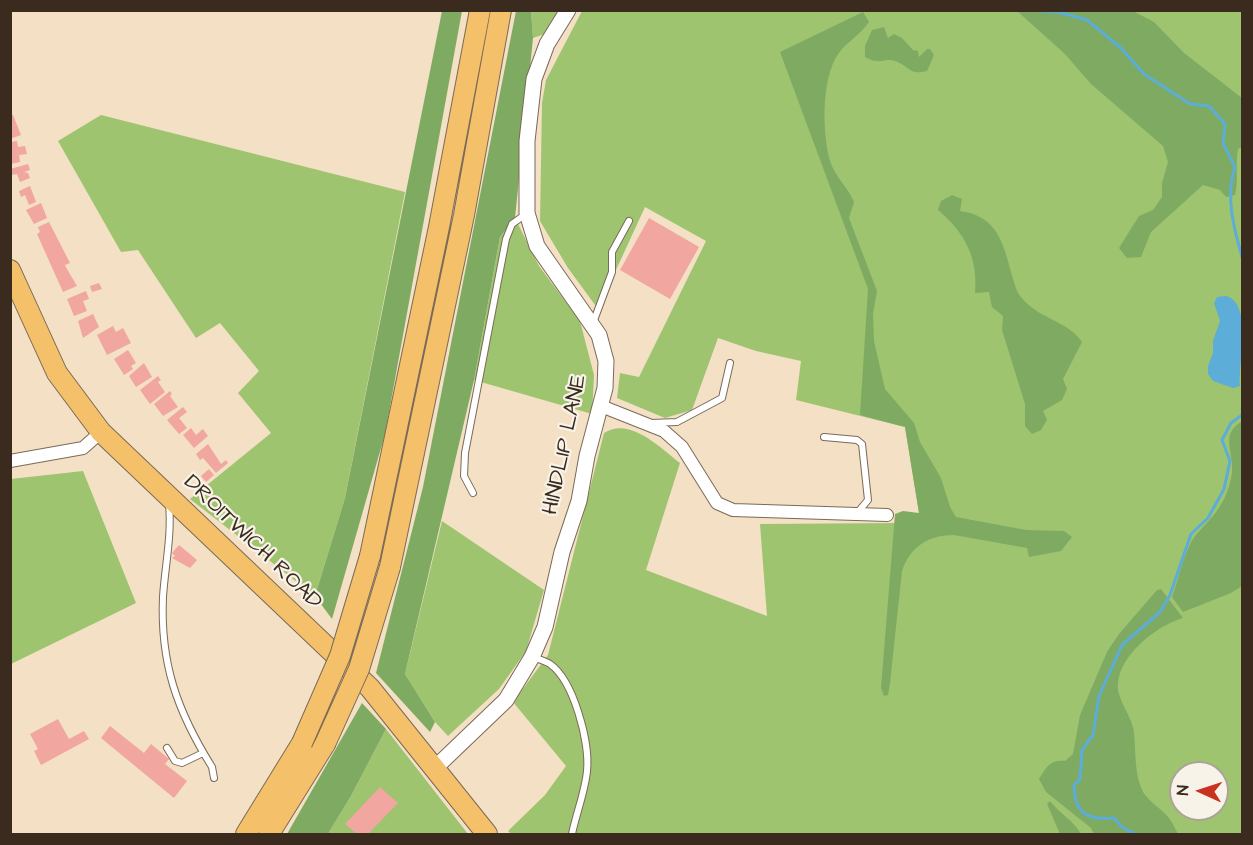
<!DOCTYPE html>
<html>
<head>
<meta charset="utf-8">
<style>
  body { margin:0 }
  #map { position:relative; width:1253px; height:845px; overflow:hidden; background:#f3e0c5; font-family:"Architects Daughter",sans-serif }
  canvas { display:block }
  .frame { position:absolute; inset:0; border:12px solid #3b2a1e; pointer-events:none }
  .north { position:absolute; left:1169px; top:761px; width:60px; height:60px; box-sizing:border-box; background:#f7f3e8; border:2px solid #aca397; border-radius:50%; rotate:273deg; font-size:16px; font-weight:700; line-height:24px; text-align:center; color:#3b2a1e }
  .north::after { content:''; display:block; margin:auto; width:21px; height:27px; background:#c8321e; clip-path:polygon(50% 0,100% 100%,50% 72%,0 100%) }
</style>
</head>
<body>
<div id="map">
<canvas width="1253" height="845"></canvas>
<div class="frame"></div>
<div class="north">N</div>
</div>
<script>
const g = document.querySelector('canvas').getContext('2d');
g.lineJoin = 'round';
function fill(path, color) {
  g.fillStyle = color;
  g.fill(path, 'evenodd');
}
function trace(path, color, width, dash) {
  g.strokeStyle = color;
  g.lineWidth = width;
  g.lineCap = dash ? 'butt' : 'round';
  g.setLineDash(dash || []);
  g.stroke(path);
}
function drawText(font, color, halo, rows, align = 'center') {
  g.font = font + ' "Architects Daughter",sans-serif';
  g.lineWidth = 4.5;
  g.setLineDash([]);
  g.textBaseline = 'middle';
  g.strokeStyle = halo;
  g.fillStyle = color;
  for (const [text, x, y, turn = 0] of rows) {
    g.save();
    g.translate(x, y);
    g.rotate((+turn || 0) * Math.PI / 180);
    g.textAlign = isNaN(turn) ? turn : align;
    if (halo) g.strokeText(text, 0, 0);
    g.fillText(text, 0, 0);
    g.restore();
  }
}
const green = new Path2D(`
  M531,11H559L548,33L533,38Z
  M582,11H1242V834H511L508,831L545,795L566,766L513,702L548,655L604,433C629,416 661,448 680,463L646,570L767,616L760,524L901,523L919,513L905,427L796,400L801,361L756,351L718,338L692,410L665,418L617,398L620,373L639,377L706,241L645,207L598,309L568,268L540,221L542,103L546,80ZM1181,773H1217V809H1181Z
  M101,115L405,192L345,498L315,596L190,499L271,433L238,393L259,371L220,323L196,338L138,250L121,252L58,141Z
  M515,218L539,266L580,321L594,375L592,414L474,380L500,237Z
  M83,471L136,603L11,664V479Z
  M442,521L544,590L526,651L499,689L448,736L435,722L405,674Z
  M386,729L468,834H328L351,796Z`);
const forest = new Path2D(`
  M442,11H462L385,434L332,619L315,596L345,498Z
  M516,11H531L533,38L515,218L500,237L474,380L405,674L435,722L430,732L376,673L423,487Z
  M1017,11H1133L1154,22L1184,53L1242,98V147L1238,149C1235,165 1239,179 1235,195L1226,197L1220,190L1203,185L1151,232L1141,257L1127,258L1119,248L1139,216L1153,210L1162,197V183L1168,162L1163,146L1091,84L1065,54Z
  M863,12L869,22C861,33 852,39 843,48C820,71 822,133 830,161C835,177 848,187 854,202L849,218L877,291L873,314L874,341L885,389L914,423L920,442L941,478L950,507L956,517L1026,530L1064,531L1072,537L1061,551L1029,557L1027,548L954,535C928,535 910,547 902,571L890,683L888,695L884,696L881,688L895,514L903,511L919,513L905,427L860,415L868,289L780,52Z
  M884,27L888,38L894,34L902,38L913,50L918,51L919,57L927,49H930L934,55L927,71C908,76 909,65 895,61C883,57 881,66 865,57V46L872,30Z
  M952,195L962,199L960,211C1006,217 1004,257 1018,293C1035,319 1068,320 1082,342L1063,379L1067,389L1062,400L1043,411L1047,420L1041,430L1032,434L1025,426V404L1002,330L1003,316L992,307L989,292L975,293C978,257 965,233 938,210L941,201Z
  M1242,421V586L1231,593L1183,612L1172,597C1178,581 1185,549 1195,536C1211,518 1223,508 1230,483C1239,454 1216,438 1242,421Z
  M1161,589L1183,618C1155,626 1111,661 1119,694C1123,708 1132,718 1134,732C1136,752 1134,774 1143,792C1150,803 1161,808 1169,818C1173,823 1175,829 1178,834H1094L1091,828L1046,792L1039,779C1046,767 1051,759 1065,761L1073,754L1080,715L1107,652L1119,634L1157,590Z
  M362,703L386,729L351,796L328,834H287Z
  M1050,801C1060,814 1073,820 1081,834H1060L1047,804Z`);
const water = new Path2D(`
  M1226,296C1253,303 1238,362 1240,386L1233,388L1213,381L1208,374V366L1213,353V341L1220,321L1214,303L1217,297Z`);
const stream = new Path2D(`
  M1026,10L1058,12L1087,20L1121,48L1144,74L1190,104L1209,106L1225,124L1223,143L1235,167C1225,196 1234,229 1242,257
  M1136,834L1122,827L1114,818C1087,821 1074,812 1074,785L1080,780L1082,750L1093,735L1099,696L1122,645L1160,612L1170,595L1191,534L1208,518L1224,489L1230,461L1222,440L1231,423L1242,415`);
const building = new Path2D(`
  M13,115L21,135L10,139V116Z
  M17,141L18,147L25,146L27,154L19,155L20,162L10,164V142Z
  M28,164L30,170L24,172L28,173L30,178L20,182L17,174L12,175L10,169Z
  M30,186L36,202L29,205L25,195L21,197L19,191Z
  M41,203L47,218L34,224L26,210Z
  M649,218L699,247L670,299L620,270Z
  M49,222L70,263L65,265L67,269L77,286L63,292L37,234L40,232L38,227Z
  M99,283L102,289L92,292L90,286Z
  M86,291L89,299L83,301L87,311L74,316L67,299Z
  M93,314L99,327L83,338L78,321Z
  M113,326L116,332L123,328L131,343L107,355L97,335Z
  M128,350L136,363L131,366L133,369L124,375L114,359Z
  M144,363L152,377L136,387L129,376Z
  M158,376L161,380L158,382L165,392L150,404L140,390Z
  M170,391L172,394L170,396L178,407L163,416L154,404Z
  M183,407L187,412L179,418L187,428L179,434L167,420Z
  M191,428L196,435L203,429L208,436L194,448L183,435Z
  M208,444L221,464L226,460L228,463L216,473L203,458L200,460L196,454Z
  M209,469L214,475L206,482L201,476Z
  M179,545L197,560L190,568L172,558L175,556L172,553Z
  M58,719L69,739L84,731L89,739L41,765L34,751L38,749L30,734Z
  M110,726L144,753L151,744L169,759L165,764L187,781L174,798L101,738Z
  M380,787L398,803L368,834H357L345,824Z`);
const service = new Path2D(`
  M593,323L612,272V252L629,221
  M651,423L677,422L722,398L730,363
  M824,437L857,440L862,444L868,500L858,512
  M473,493L464,476L465,453L506,239L512,224L526,214
  M169,504C172,535 165,566 163,597C160,663 177,711 212,767L214,778
  M533,657C538,659 545,661 550,664C574,681 590,743 587,771C585,792 576,814 572,834
  M167,748L175,761L182,763L203,753`);
const minor = new Path2D(`
  M601,406L664,431L682,447L717,503L733,510L887,515
  M10,461L83,448L101,432`);
const tertiary = new Path2D(`
  M435,768L506,700L532,657L545,627L562,552L579,501L587,456L605,388L606,361L599,335L537,246L527,213V141L534,79L547,44L568,10`);
const primary = new Path2D(`
  M10,270L57,373L101,432L370,688L487,834`);
const trunk = new Path2D(`
  M370,556L439,227L480,10
  M390,567L464,215L501,10
  M246,834L302,743
  M269,834L325,744`);
const trunkBridge = new Path2D(`
  M302,743L340,656L370,556
  M325,744L359,669L390,567`);
const streetNames = [
  ["HINDLIP LANE",566,445,-78],
  ["DROITWICH ROAD",252,543,44]
];
fill(green, '#9fc46f');
fill(forest, '#7faa62');
fill(water, '#5cadd7');
trace(stream, '#5cadd7', 3);
fill(building, '#f1a6a0');
trace(service, '#7b6a58', 8);
trace(minor, '#7b6a58', 14);
trace(tertiary, '#7b6a58', 17);
trace(primary, '#7b6a58', 22);
trace(trunk, '#7b6a58', 22);
trace(service, '#fff', 6);
trace(minor, '#fff', 12);
trace(tertiary, '#fff', 15);
trace(primary, '#f4c16a', 20);
trace(trunk, '#f4c16a', 20);
trace(trunkBridge, '#7b6a58', 22, []);
trace(trunkBridge, '#f4c16a', 20);
drawText('22px', '#3b2a1e', '#f7f3e8', streetNames);
</script>
</body>
</html>
